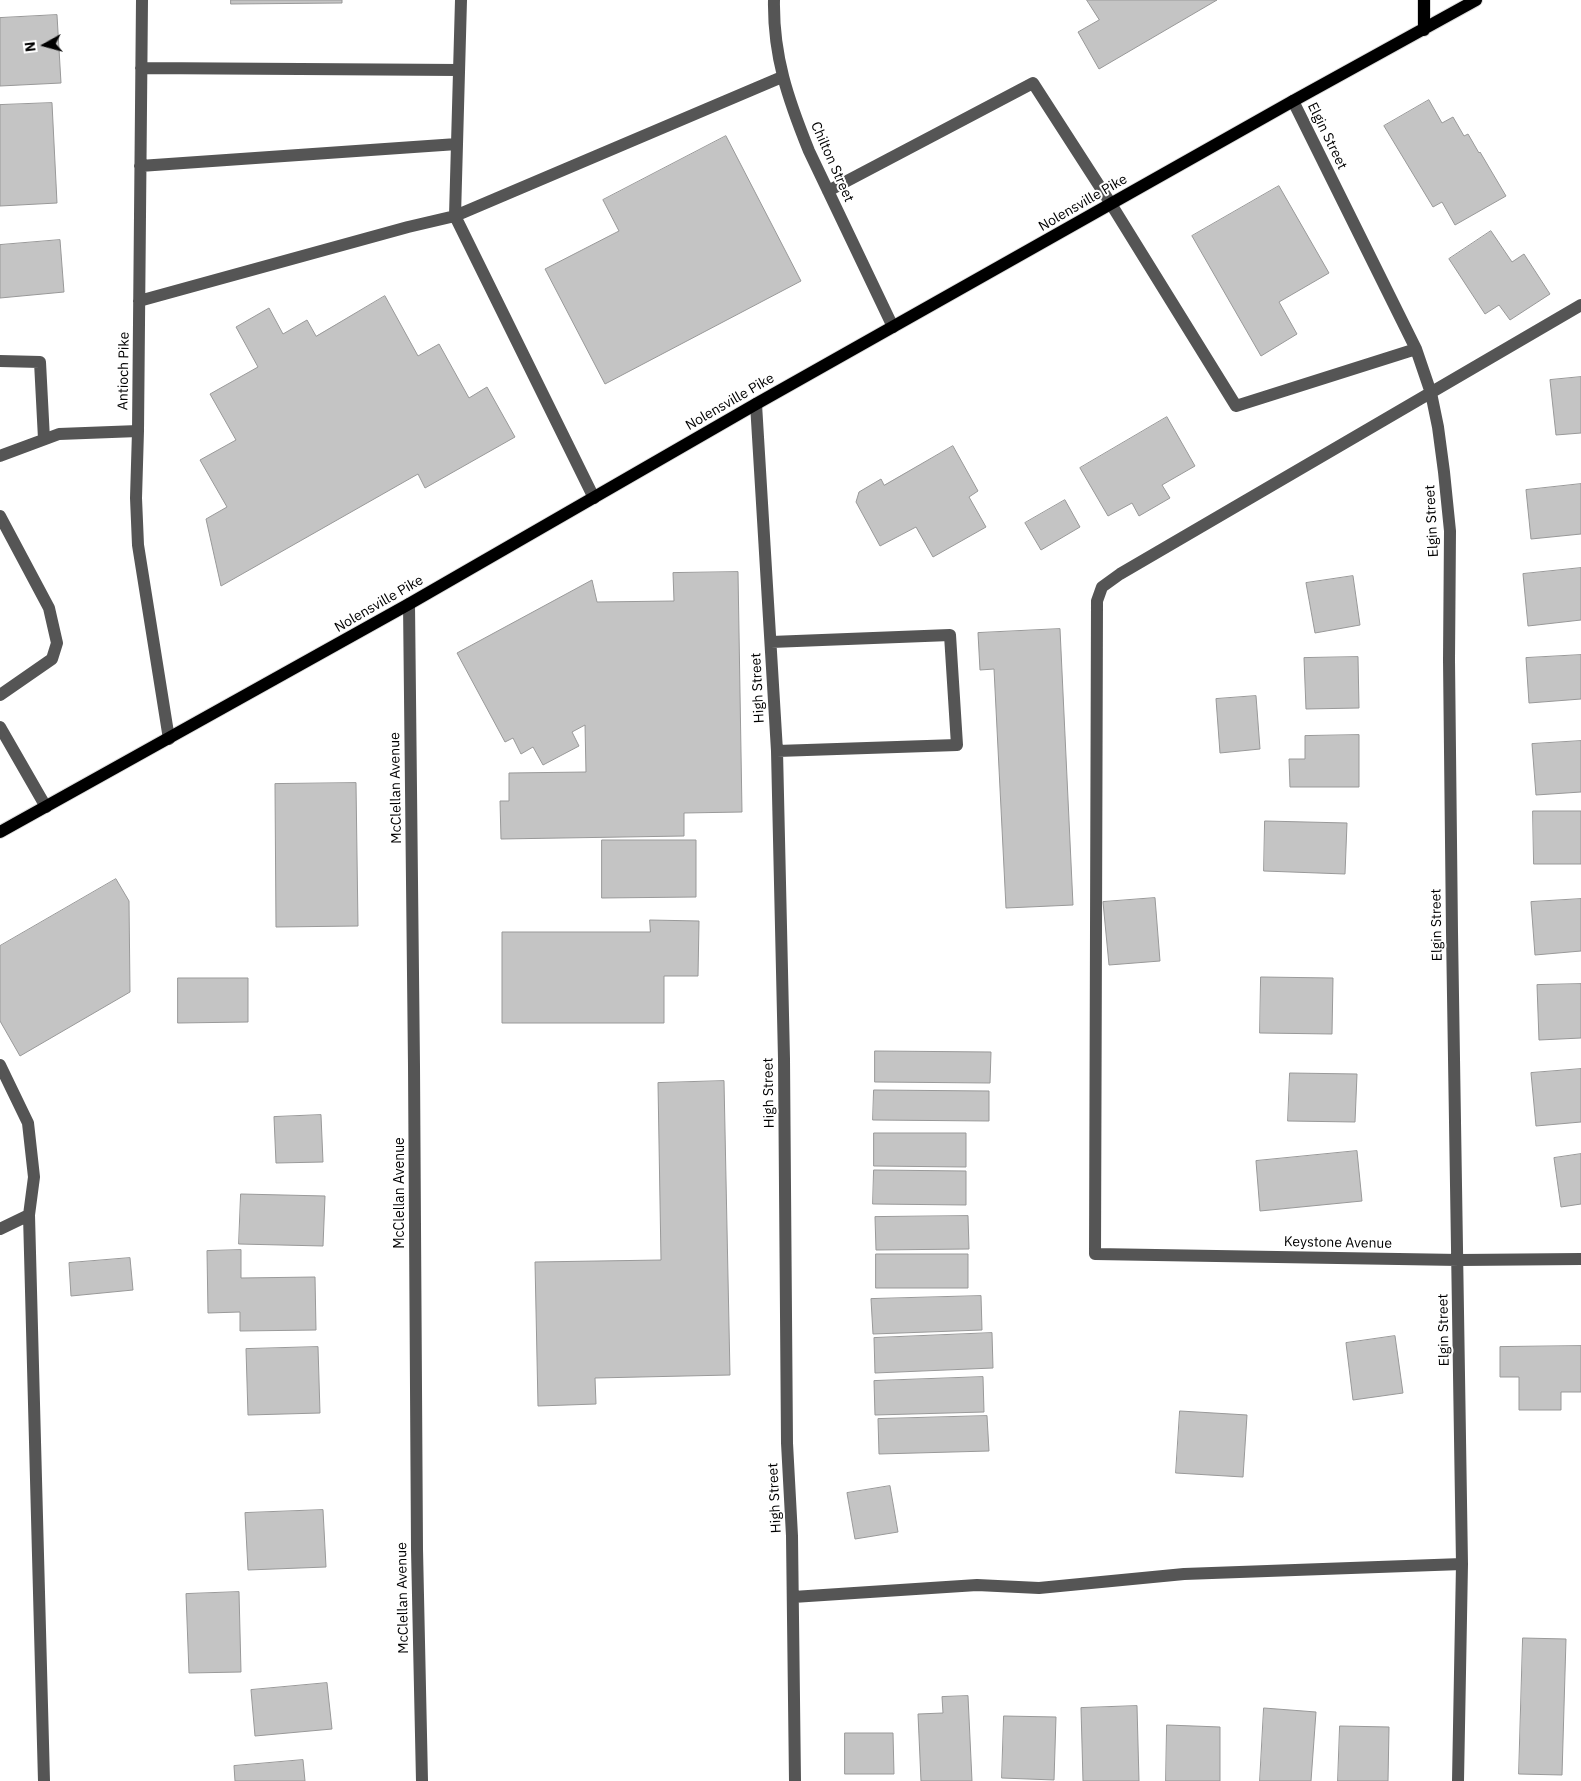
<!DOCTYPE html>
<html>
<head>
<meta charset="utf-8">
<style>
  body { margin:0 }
  #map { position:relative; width:1581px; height:1781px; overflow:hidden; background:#fff; font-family:"IBM Plex Sans",sans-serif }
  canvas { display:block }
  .north { position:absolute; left:20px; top:20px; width:50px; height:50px; -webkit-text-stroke:4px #fff; paint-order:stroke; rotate:263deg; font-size:14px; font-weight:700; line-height:20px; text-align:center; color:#000 }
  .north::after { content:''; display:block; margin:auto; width:18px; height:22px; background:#000; clip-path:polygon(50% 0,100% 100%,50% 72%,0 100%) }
</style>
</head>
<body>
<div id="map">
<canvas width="1581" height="1781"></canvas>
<div class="north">N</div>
</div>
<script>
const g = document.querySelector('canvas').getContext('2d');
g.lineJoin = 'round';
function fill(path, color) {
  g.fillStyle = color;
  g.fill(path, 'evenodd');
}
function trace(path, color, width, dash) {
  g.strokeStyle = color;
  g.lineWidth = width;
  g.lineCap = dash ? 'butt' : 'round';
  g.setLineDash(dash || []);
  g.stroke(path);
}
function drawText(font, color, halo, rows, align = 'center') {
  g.font = font + ' "IBM Plex Sans",sans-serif';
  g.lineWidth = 4;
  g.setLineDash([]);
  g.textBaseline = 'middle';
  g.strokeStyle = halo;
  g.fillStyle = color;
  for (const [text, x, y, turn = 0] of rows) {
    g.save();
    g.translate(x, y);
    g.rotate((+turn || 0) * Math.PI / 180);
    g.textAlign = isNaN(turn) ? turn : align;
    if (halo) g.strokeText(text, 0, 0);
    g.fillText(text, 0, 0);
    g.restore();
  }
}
const building = new Path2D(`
  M231,0H342V3L231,4Z
  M1087,0H1217L1099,69L1078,32L1099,20Z
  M57,15L61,83L0,86V18Z
  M1429,100L1442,123L1453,117L1464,136L1468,134L1479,153L1480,152L1506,196L1455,225L1442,202L1433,207L1384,126Z
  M52,103L57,203L0,206V105Z
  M726,136L801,281L605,384L545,269L619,231L603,200Z
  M1279,186L1329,273L1279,302L1297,334L1261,356L1192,236Z
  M1491,231L1512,262L1524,254L1550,294L1510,320L1499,305L1485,314L1449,259Z
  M60,240L64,292L0,298V245Z
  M385,296L418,356L439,344L469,398L487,387L515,437L425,488L418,474L221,586L206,519L227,507L200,460L236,440L210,394L258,367L236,327L269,308L283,334L307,320L316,336Z
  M1581,377V433L1556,435L1550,380Z
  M1167,417L1195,466L1162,485L1170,498L1139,516L1132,503L1108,516L1080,468Z
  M953,446L978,491L969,497L986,527L933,557L916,527L880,546L856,502L859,492L881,479L884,485Z
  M1581,484V534L1531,539L1526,490Z
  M1065,500L1080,527L1041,550L1025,523Z
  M1581,568V620L1528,626L1523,574Z
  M738,572L742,812L684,813V836L501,839L500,801H509V773L586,772L585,725L572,732L579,746L543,765L533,747L521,754L513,738L505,742L457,653L592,580L597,602L674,601L673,573Z
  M1353,576L1360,625L1315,633L1306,583Z
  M1060,629L1073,905L1006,908L994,669L980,670L978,633Z
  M1581,655V699L1529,703L1526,658Z
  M1358,657L1359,708L1306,709L1304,658Z
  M1256,696L1260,749L1220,753L1216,699Z
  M1359,735V787H1290L1289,759H1305V736Z
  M1581,741V792L1536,795L1532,744Z
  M356,783L358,926L276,927L275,784Z
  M1533,811H1581V864H1534Z
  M1265,821L1347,823L1345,874L1264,871Z
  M602,840H696V897L602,898Z
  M116,879L129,901L130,992L20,1056L0,1021V946Z
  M1155,898L1160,961L1109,965L1103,902Z
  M1581,899V951L1535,955L1531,902Z
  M650,920L699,921L698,976H664V1023H502V932H650Z
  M1261,977L1333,978L1332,1034L1260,1033Z
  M178,978H248V1022L178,1023Z
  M1581,984V1038L1539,1040L1537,985Z
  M875,1051L991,1052L990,1083L875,1082Z
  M1581,1069V1122L1536,1126L1531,1073Z
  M1290,1073L1357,1074L1355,1122L1288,1121Z
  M724,1081L730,1375L595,1378L596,1404L538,1406L535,1262L661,1260L658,1083Z
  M874,1090L989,1091V1121L873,1120Z
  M321,1115L323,1162L276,1163L274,1117Z
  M874,1133H966V1167L874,1166Z
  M1357,1151L1362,1201L1260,1211L1256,1161Z
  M1581,1154V1204L1561,1207L1554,1158Z
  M874,1170L966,1171V1205L873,1204Z
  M241,1194L325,1196L323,1246L239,1244Z
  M968,1216L969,1249L876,1250L875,1217Z
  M241,1250V1278L315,1277L316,1330L240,1331V1312L208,1313L207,1251Z
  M876,1254H968V1288H876Z
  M130,1258L133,1290L71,1296L69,1263Z
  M981,1296L982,1330L873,1334L871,1299Z
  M992,1333L993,1368L875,1373L874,1338Z
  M1395,1336L1403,1393L1353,1400L1346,1343Z
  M1581,1346V1392H1561V1410H1519V1377H1500V1347Z
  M318,1347L320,1413L248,1415L246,1349Z
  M983,1377L984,1412L875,1415L874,1381Z
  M1180,1411L1247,1415L1243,1477L1176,1473Z
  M987,1416L989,1451L879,1454L878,1419Z
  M890,1486L898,1532L855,1539L847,1493Z
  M323,1510L326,1567L248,1570L245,1513Z
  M239,1592L241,1672L189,1673L186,1594Z
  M1523,1638L1566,1639L1562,1775L1519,1774Z
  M327,1683L332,1729L255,1736L251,1690Z
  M968,1696L972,1781H921L918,1714L943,1713L942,1697Z
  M1137,1706L1139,1781H1083L1081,1708Z
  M1264,1708L1316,1712L1311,1781H1260Z
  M1004,1716L1056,1717L1054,1780L1002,1778Z
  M1167,1725L1220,1727V1781H1166Z
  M1340,1726L1389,1727L1388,1781H1338Z
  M845,1733H893L894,1774H845Z
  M303,1760L305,1781H235L234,1766Z`);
const minor = new Path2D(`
  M142,0L138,431L136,498L138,545L169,739
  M461,0L455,216L594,498
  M774,0C773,56 788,99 809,151L893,327
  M141,68L459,70
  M1293,101L1416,349L1431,393L1438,427L1444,472L1450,531L1449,660L1452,932L1462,1564L1458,1781
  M140,166L457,144
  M828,191L1033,83L1111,204L1236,406L1416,349
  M139,301L408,227L455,216L782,77
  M1581,305L1120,574L1102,587L1097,601L1095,1254L1459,1260L1581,1259
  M0,361L40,362L44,439
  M756,404L777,751L784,1059L787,1443L792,1536L795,1781
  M0,456L59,434L138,431
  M0,516L49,608L57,643L52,659L0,695
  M409,604L414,1066L417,1549L422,1781
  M771,642L950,635L957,745L777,751
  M0,727L46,807
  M0,1065L28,1123L34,1177L29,1215L44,1781
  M0,1229L29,1215
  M793,1597L977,1585L1039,1588L1184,1574L1462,1564`);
const major = new Path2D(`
  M1424,0V30
  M0,832L409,604L756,404L1293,101L1476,0`);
const streetNames = [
  ["Elgin Street",1327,136,64],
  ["Chilton Street",832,162,66],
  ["Nolensville Pike",1083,203,-30],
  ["Antioch Pike",124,371,-89],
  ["Nolensville Pike",730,402,-30],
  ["Elgin Street",1432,521,-93],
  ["Nolensville Pike",379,604,-30],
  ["High Street",758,688,-93],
  ["McClellan Avenue",396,788,-91],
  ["Elgin Street",1437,925,-91],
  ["High Street",769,1093,-91],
  ["McClellan Avenue",400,1193,-90],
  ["Keystone Avenue",1338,1243,1],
  ["Elgin Street",1444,1330,-91],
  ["High Street",775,1498,-93],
  ["McClellan Avenue",403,1598,-91]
];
fill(building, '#c4c4c4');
trace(building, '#999', 1);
trace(major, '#dbdbdb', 14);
trace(minor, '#555', 12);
trace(major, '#000', 12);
drawText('14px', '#000', '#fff', streetNames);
</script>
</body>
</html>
